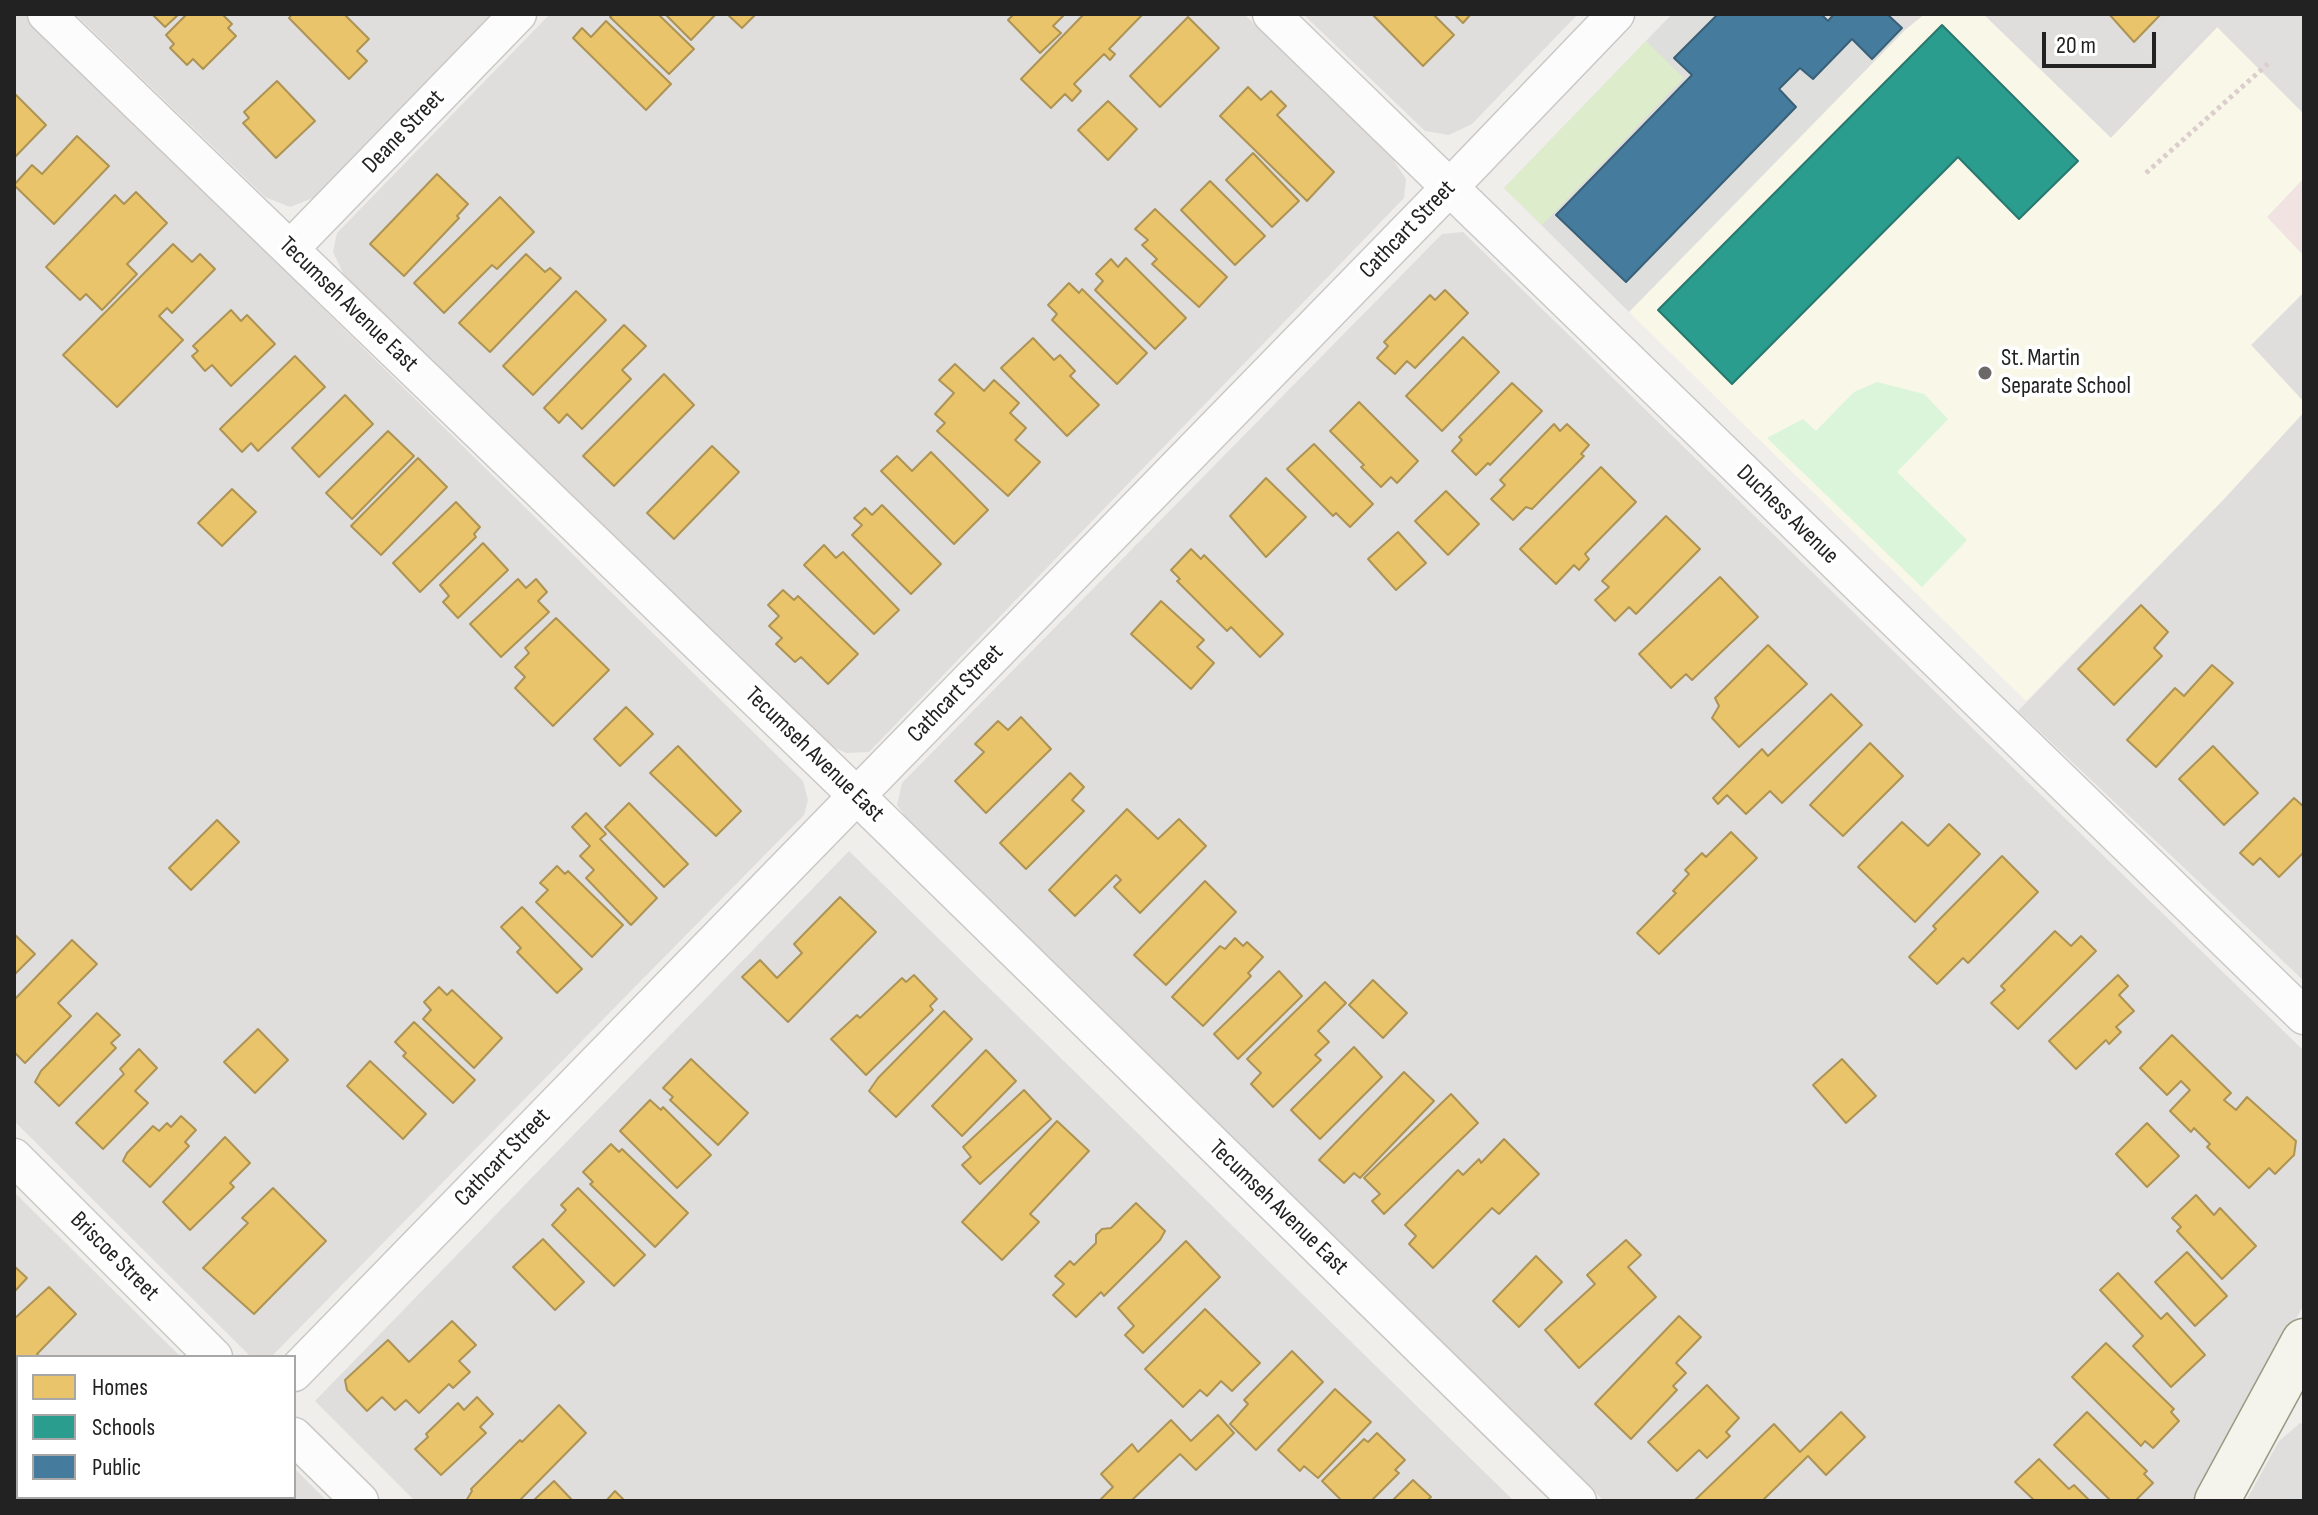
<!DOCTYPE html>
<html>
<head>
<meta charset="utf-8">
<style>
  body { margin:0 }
  #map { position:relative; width:2318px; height:1515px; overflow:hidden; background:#f0eeeb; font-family:"Sofia Sans Condensed",sans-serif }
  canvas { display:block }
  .frame { position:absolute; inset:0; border:16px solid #222; pointer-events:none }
  .legend { position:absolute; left:16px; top:1355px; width:280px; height:144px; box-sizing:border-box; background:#fff; border:2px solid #a7a7a7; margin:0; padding:10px 14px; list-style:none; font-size:24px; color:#222 }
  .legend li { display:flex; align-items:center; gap:16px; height:40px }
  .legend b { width:40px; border:2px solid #a7a7a7 }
  .scale { position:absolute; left:2042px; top:32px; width:114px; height:36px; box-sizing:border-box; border:4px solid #222; border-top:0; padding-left:10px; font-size:24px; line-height:28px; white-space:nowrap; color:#222; -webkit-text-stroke:6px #fff; paint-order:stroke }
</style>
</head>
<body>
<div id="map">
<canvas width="2318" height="1515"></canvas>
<div class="frame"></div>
<ul class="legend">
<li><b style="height:22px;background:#e9c46a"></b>Homes</li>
<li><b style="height:22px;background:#2a9d8f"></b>Schools</li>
<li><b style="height:22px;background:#457b9d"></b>Public</li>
</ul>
<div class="scale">20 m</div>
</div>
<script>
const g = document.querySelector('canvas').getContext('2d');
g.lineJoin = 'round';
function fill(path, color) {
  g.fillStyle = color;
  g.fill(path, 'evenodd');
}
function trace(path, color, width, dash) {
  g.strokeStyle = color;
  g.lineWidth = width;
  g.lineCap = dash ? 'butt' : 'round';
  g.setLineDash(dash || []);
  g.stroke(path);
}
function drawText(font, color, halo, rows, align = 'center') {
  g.font = font + ' "Sofia Sans Condensed",sans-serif';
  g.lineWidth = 8;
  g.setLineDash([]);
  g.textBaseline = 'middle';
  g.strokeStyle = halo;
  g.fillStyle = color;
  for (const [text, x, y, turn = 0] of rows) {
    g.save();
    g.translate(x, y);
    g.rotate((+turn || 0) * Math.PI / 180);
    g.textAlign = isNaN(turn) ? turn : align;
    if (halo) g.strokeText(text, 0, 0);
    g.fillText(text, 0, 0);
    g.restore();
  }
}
const residential = new Path2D(`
  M14,14H24L803,781L808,800L804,815L271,1357H251L14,1121Z
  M75,14H493L313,198L290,207L265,197Z
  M550,14H1244L1392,158L1406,179L1404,198L869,752L846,753L829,745L344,275L333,252L337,233Z
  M1303,14H1578L1472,124L1449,135L1425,131Z
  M1887,14H1925L1904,31Z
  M1983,14H2230L2111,138Z
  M1463,232L2304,1051V1304L2200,1501H1604L914,828L897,805L902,783L1442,234Z
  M2304,292V402L2251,345Z
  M2304,412V981L2018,711L2223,500Z
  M849,851L1514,1501H415L315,1401Z
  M14,1192L181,1357H18V1497H139L135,1501H14Z
  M2300,1423L2304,1425V1501H2246L2279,1441Z
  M294,1468L327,1501H199L203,1497H294Z`);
const commercial = new Path2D(`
  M2304,178V256L2266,217Z`);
const education = new Path2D(`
  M1925,14H1983L2111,138L2230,14H2304V178L2267,217L2304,256V292L2251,345L2304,402V412L2223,500L2026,701L1629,312L1904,31Z`);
const religious = new Path2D(`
  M1672,14H1887L1904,31L1629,312L1504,188Z`);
const grass = new Path2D(`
  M1646,41L1684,78L1542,225L1504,188Z`);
const park = new Path2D(`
  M1877,382L1924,394L1948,419L1897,472L1967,540L1922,587L1767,438L1803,419L1816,431L1854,392Z`);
const parking = new Path2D(`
  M2171,14H2304V114L2216,26L2166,72L2139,47Z`);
const homes = new Path2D(`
  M152,14H179L165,27Z
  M187,14H222L232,24L228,28L236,36L203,69L193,59L187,65L170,48L174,44L166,35Z
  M344,14L369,39L357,51L367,61L349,79L289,18L292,14Z
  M613,14H658L694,49L669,74L610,17Z
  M665,14H716L691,40Z
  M727,14H756L742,28Z
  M1014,14H1065L1053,26L1061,33L1040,53L1008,20Z
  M1084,14H1143L1109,49L1115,54L1110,60L1104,54L1074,84L1081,91L1072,101L1065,94L1051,108L1021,79Z
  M1372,14H1433L1454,35L1423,66Z
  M1454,14H1471L1463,23Z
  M2109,14H2161L2134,42Z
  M1188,17L1219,48L1160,107L1130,76Z
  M606,21L671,84L646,110L573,38L582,28L591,37Z
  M277,81L315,121L276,158L243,123L249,118L244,112Z
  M1248,87L1261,100L1271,91L1286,106L1277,115L1334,172L1307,201L1220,116Z
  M14,93L46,125L14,158Z
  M1108,101L1137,129L1108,160L1078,130Z
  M77,136L109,166L54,224L14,185L32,165L42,174Z
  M1253,153L1299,201L1272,227L1226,180Z
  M437,174L468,204L457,216L459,218L404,276L370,244Z
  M1210,181L1265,236L1235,265L1181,210Z
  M136,192L167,223L127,264L137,274L102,310L86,294L80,300L46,267L115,195L124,204Z
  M500,197L534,232L497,269L492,265L444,313L414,283Z
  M1155,209L1227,277L1199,307L1152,264L1157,259L1142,245L1148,240L1135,229Z
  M173,244L192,262L200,254L215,269L172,313L167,308L159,316L183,340L117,407L63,355Z
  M526,254L545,272L550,268L561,278L490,352L459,323Z
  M1126,258L1186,318L1155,349L1095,290L1103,281L1096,274L1111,259L1118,267Z
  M1069,283L1079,293L1082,289L1147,353L1117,384L1052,320L1057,314L1048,305Z
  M1445,290L1468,313L1415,368L1407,361L1395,374L1377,358L1388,346L1384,342L1430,295L1435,300Z
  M576,291L606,320L533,395L503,366Z
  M231,310L241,321L247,315L275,344L231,386L212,365L205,371L192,356L198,351L193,346Z
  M624,325L646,346L622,370L631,379L582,429L567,414L559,423L544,408Z
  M1463,337L1499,372L1442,431L1406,396Z
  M1033,338L1054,360L1060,355L1075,371L1070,376L1099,405L1067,436L1001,368Z
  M295,356L325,387L258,451L251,443L242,452L220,429Z
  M955,364L984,391L994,380L1019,403L1010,413L1026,428L1015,440L1040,462L1008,496L937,431L945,423L935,414L954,393L939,380Z
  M664,374L694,405L614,486L583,456Z
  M1512,383L1542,411L1490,465L1488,463L1476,475L1452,451L1462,440L1459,437Z
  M345,395L373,424L319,477L292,448Z
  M1359,402L1418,461L1397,483L1391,477L1381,487L1361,467L1364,465L1330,431Z
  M1554,424L1560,431L1567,424L1589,445L1581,454L1584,456L1532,509L1526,507L1513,520L1491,499L1505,485L1500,480Z
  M388,431L414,456L352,519L326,493Z
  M1314,444L1373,504L1350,527L1336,513L1333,516L1287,469Z
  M712,446L739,472L674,539L647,513Z
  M931,452L988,510L954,544L881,471L897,456L912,471Z
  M418,458L447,487L381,555L351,526Z
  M1601,467L1636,502L1585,554L1589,559L1579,570L1574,565L1556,584L1520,549Z
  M1266,478L1306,517L1266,557L1230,516Z
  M232,489L256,512L222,546L198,523Z
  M1446,491L1479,524L1448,555L1415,521Z
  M456,502L480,527L474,534L476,537L420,592L393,563Z
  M882,505L941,564L911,594L852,535L862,525L854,518L865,508L872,515Z
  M1666,516L1700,549L1636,614L1629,607L1615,621L1595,600L1609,587L1602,581Z
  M1398,532L1426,563L1396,590L1368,559Z
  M483,543L508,570L458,618L443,602L449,596L440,585Z
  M824,545L836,558L843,552L899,610L874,634L804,565Z
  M1191,549L1201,559L1204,555L1283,634L1260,657L1231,627L1227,631L1177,581L1180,579L1171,570Z
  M1720,577L1758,617L1692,680L1686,674L1671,688L1639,654Z
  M518,579L526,588L536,579L547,592L538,601L549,612L501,657L470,624Z
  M783,590L794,600L798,596L858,654L828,684L801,657L795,662L776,644L782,638L769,626L779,616L768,605Z
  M1161,601L1204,640L1197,647L1214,663L1191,689L1131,634Z
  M2141,605L2168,632L2154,648L2162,656L2114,705L2078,669Z
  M556,618L609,670L553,726L515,688L525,677L515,667L529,653L525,648Z
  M1768,645L1807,684L1739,747L1712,718L1719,706L1715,698Z
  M2212,665L2233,683L2156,767L2127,740L2175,688L2184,696Z
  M1831,694L1862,725L1782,803L1770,791L1746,814L1727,795L1718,804L1713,798L1762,749L1768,756Z
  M626,707L653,734L620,766L594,739Z
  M1021,717L1051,749L986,813L955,781L984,752L975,744L998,721L1008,730Z
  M1870,743L1903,776L1843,836L1810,805Z
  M678,746L741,811L716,836L650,773Z
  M2213,746L2258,793L2224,825L2179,779Z
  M1070,773L1084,787L1072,800L1084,811L1026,869L1000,843Z
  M2294,798L2304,807V852L2279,877L2260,858L2253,865L2240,853Z
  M629,803L688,864L664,887L605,827Z
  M1127,809L1158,839L1179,819L1206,846L1140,913L1114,887L1121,880L1116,875L1075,916L1049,890Z
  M586,813L606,834L600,839L657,898L631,925L586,878L594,870L580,856L590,846L572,827Z
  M217,820L239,842L191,890L169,868Z
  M1902,822L1928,846L1949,824L1980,854L1915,922L1858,867Z
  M1731,832L1757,858L1659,954L1637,933L1676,893L1673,891L1689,874L1685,870L1702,853L1706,857Z
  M2002,856L2038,892L1968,963L1963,958L1937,984L1909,957L1936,929L1933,926Z
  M557,866L565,874L568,871L623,925L592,957L536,902L548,890L540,883Z
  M1205,881L1236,912L1166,985L1134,955Z
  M840,897L876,932L788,1022L742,977L760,960L777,978L802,953L794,944Z
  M522,907L582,969L557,993L517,952L521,948L501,927Z
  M2055,931L2071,946L2081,936L2096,951L2018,1029L1991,1003L2005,990L2001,986Z
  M14,934L35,954L14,975Z
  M1235,938L1243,946L1247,942L1263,957L1248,973L1251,976L1203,1026L1172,997L1220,946L1225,949Z
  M72,940L97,964L58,1003L71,1016L25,1063L14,1052V1000Z
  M1279,971L1302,996L1238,1059L1214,1034Z
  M914,975L937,999L930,1006L933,1010L866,1075L831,1039L857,1015L860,1018L902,978L906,982Z
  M2118,975L2128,986L2119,995L2134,1011L2116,1027L2121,1032L2109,1044L2106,1040L2076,1069L2049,1041Z
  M1373,980L1407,1013L1383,1038L1349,1005Z
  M1325,982L1346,1003L1318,1031L1329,1042L1315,1055L1321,1060L1273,1107L1251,1084L1261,1073L1247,1059Z
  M439,987L447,995L452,990L502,1038L474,1068L423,1019L431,1010L424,1002Z
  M944,1011L972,1039L896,1117L869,1091L878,1078Z
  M97,1013L120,1035L111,1043L116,1048L59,1106L35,1082L41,1071Z
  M414,1022L475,1080L453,1103L403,1056L406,1053L395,1042Z
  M258,1029L288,1060L255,1093L224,1062Z
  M2172,1035L2231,1093L2224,1100L2236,1110L2247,1097L2296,1141L2294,1155L2275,1174L2269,1168L2249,1188L2207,1147L2210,1144L2194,1128L2191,1132L2170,1111L2190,1090L2181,1081L2167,1095L2140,1068Z
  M1354,1047L1382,1077L1320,1139L1291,1110Z
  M139,1049L157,1068L135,1091L148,1103L103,1149L76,1123L124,1074L120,1069Z
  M986,1050L1016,1081L962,1136L932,1106Z
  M691,1059L748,1113L718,1145L670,1100L673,1097L663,1088Z
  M1842,1059L1876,1096L1846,1123L1813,1085Z
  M370,1061L426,1114L403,1139L347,1086Z
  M1404,1072L1434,1101L1360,1178L1354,1173L1344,1183L1319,1160Z
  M1024,1090L1051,1119L980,1184L962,1165L971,1157L963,1147Z
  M1451,1094L1478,1123L1384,1214L1372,1201L1380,1194L1364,1178Z
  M650,1100L661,1110L663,1107L711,1155L677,1188L620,1131Z
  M181,1116L196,1130L185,1142L189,1146L150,1187L123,1161L127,1153L153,1126L159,1131L167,1123L171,1127Z
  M1057,1121L1089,1151L1030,1214L1039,1222L1002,1260L962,1222Z
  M2147,1123L2179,1156L2147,1187L2116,1154Z
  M225,1137L250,1163L230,1183L234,1187L190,1230L163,1202Z
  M1504,1139L1539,1174L1499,1214L1492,1208L1433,1268L1409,1244L1416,1236L1405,1225L1458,1170L1463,1175L1479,1159L1481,1163Z
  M611,1144L619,1152L622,1149L688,1213L655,1247L590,1184L593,1182L583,1172Z
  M273,1188L326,1241L254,1314L203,1268L248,1223L242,1218Z
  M578,1188L645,1255L614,1286L552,1225L566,1210L561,1205Z
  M2196,1195L2214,1215L2220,1208L2256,1246L2222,1279L2177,1231L2181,1227L2172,1218Z
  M1136,1203L1165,1231L1160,1240L1104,1296L1101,1292L1076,1317L1053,1295L1064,1284L1055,1276L1070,1261L1074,1265L1096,1243V1235L1102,1229L1111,1228Z
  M543,1239L584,1282L555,1310L513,1267Z
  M1626,1240L1641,1255L1628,1267L1656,1297L1579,1368L1545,1330L1595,1284L1587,1275Z
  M1186,1241L1220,1277L1143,1353L1125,1335L1134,1326L1118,1308Z
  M2187,1252L2227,1296L2195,1326L2155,1282Z
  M1536,1256L1562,1282L1519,1327L1493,1301Z
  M14,1266L27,1278L14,1292Z
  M2118,1273L2161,1319L2167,1313L2205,1355L2171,1387L2133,1346L2143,1336L2100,1290Z
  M49,1287L76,1314L37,1354L40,1357H18V1385L14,1381V1319Z
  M1205,1309L1260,1363L1232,1391L1221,1381L1207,1396L1200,1390L1183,1407L1145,1369Z
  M1679,1316L1701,1337L1676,1363L1686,1373L1673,1386L1677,1390L1631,1439L1595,1404Z
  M452,1321L476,1345L459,1361L470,1372L453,1388L449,1384L419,1413L406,1400L395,1410L382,1397L367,1411L347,1390L345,1380L388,1340L409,1362Z
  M2106,1343L2174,1409L2171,1412L2179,1421L2153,1448L2145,1441L2141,1446L2072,1377Z
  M1292,1351L1323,1382L1256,1450L1230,1424L1248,1404L1244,1400Z
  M1707,1385L1739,1418L1726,1432L1730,1436L1707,1458L1699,1450L1677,1471L1648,1442Z
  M1335,1389L1371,1422L1318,1478L1304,1466L1300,1471L1278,1450Z
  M477,1397L493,1414L480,1427L486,1433L441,1475L415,1449L428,1437L426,1434L458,1403L464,1410Z
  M559,1405L586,1433L519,1501H466L472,1491L471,1489L520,1440L522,1442Z
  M1841,1412L1865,1437L1826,1475L1808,1456L1762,1501H1694L1774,1424L1800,1452Z
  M2087,1412L2147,1471L2144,1474L2153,1483L2135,1501H2111L2054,1445Z
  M1218,1415L1234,1433L1196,1470L1180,1454L1131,1501H1099L1113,1487L1101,1474L1132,1444L1138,1452L1171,1420L1191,1441Z
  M1377,1433L1405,1460L1395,1470L1399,1473L1371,1501H1342L1322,1481L1364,1439L1368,1442Z
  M2039,1459L2069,1489L2074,1485L2090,1501H2035L2015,1482Z
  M14,1460L18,1464V1497H43L40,1501L34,1499L14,1501Z
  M1413,1480L1431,1497L1427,1501H1392Z
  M554,1481L573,1501H533Z
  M615,1491L625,1501H606Z`);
const schools = new Path2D(`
  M1942,25L2078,161L2019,219L1958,157L1732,384L1658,310Z`);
const public = new Path2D(`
  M1718,14H1821L1828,21L1834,14H1887L1902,28L1872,59L1852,39L1813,79L1800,68L1779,89L1796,107L1626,282L1556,215L1692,75L1674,58Z`);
const path = new Path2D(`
  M2146,173L2271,61`);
const street = new Path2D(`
  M46,14L857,796L1578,1501
  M1271,14L2304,1016
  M290,249L518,14
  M14,1157L214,1357
  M294,1373L1449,188L1616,14
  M294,1436L360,1501
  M169,1501L173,1497`);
const secondary = new Path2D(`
  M2217,1501L2304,1341`);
const markers = [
  [1985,373,8,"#6a6968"]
];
const streetNames = [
  ["Deane Street",404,132,-46],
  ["Cathcart Street",1408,230,-46],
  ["Tecumseh Avenue East",348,305,44],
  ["Duchess Avenue",1787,515,44],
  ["Cathcart Street",956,694,-46],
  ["Tecumseh Avenue East",814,755,44],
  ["Cathcart Street",503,1158,-46],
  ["Tecumseh Avenue East",1278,1208,44],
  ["Briscoe Street",114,1257,45]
];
const poiNames = [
  ["St. Martin",2001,359],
  ["Separate School",2001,387]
];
fill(residential, '#dfdedc');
fill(commercial, '#f1e3e1');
fill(education, '#f8f7e8');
fill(religious, '#dededc');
fill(grass, '#ddeccb');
fill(park, '#daf5da');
fill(parking, '#e0dfde');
fill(homes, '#e9c46a');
trace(homes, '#ad9354', 2);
fill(schools, '#2a9d8f');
trace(schools, '#28786e', 2);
fill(public, '#457b9d');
trace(public, '#3a6078', 2);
trace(street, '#c9c8c7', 39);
trace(secondary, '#999a82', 47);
trace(path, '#dccecd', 5, [4, 4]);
trace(street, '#fdfcfc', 36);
trace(secondary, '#f4f4ed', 44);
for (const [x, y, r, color] of markers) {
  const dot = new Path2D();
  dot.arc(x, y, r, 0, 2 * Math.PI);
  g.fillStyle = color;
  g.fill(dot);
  trace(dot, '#fff', 3);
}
drawText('24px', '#222', '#fff', streetNames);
drawText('24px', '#222', '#fff', poiNames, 'left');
</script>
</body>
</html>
